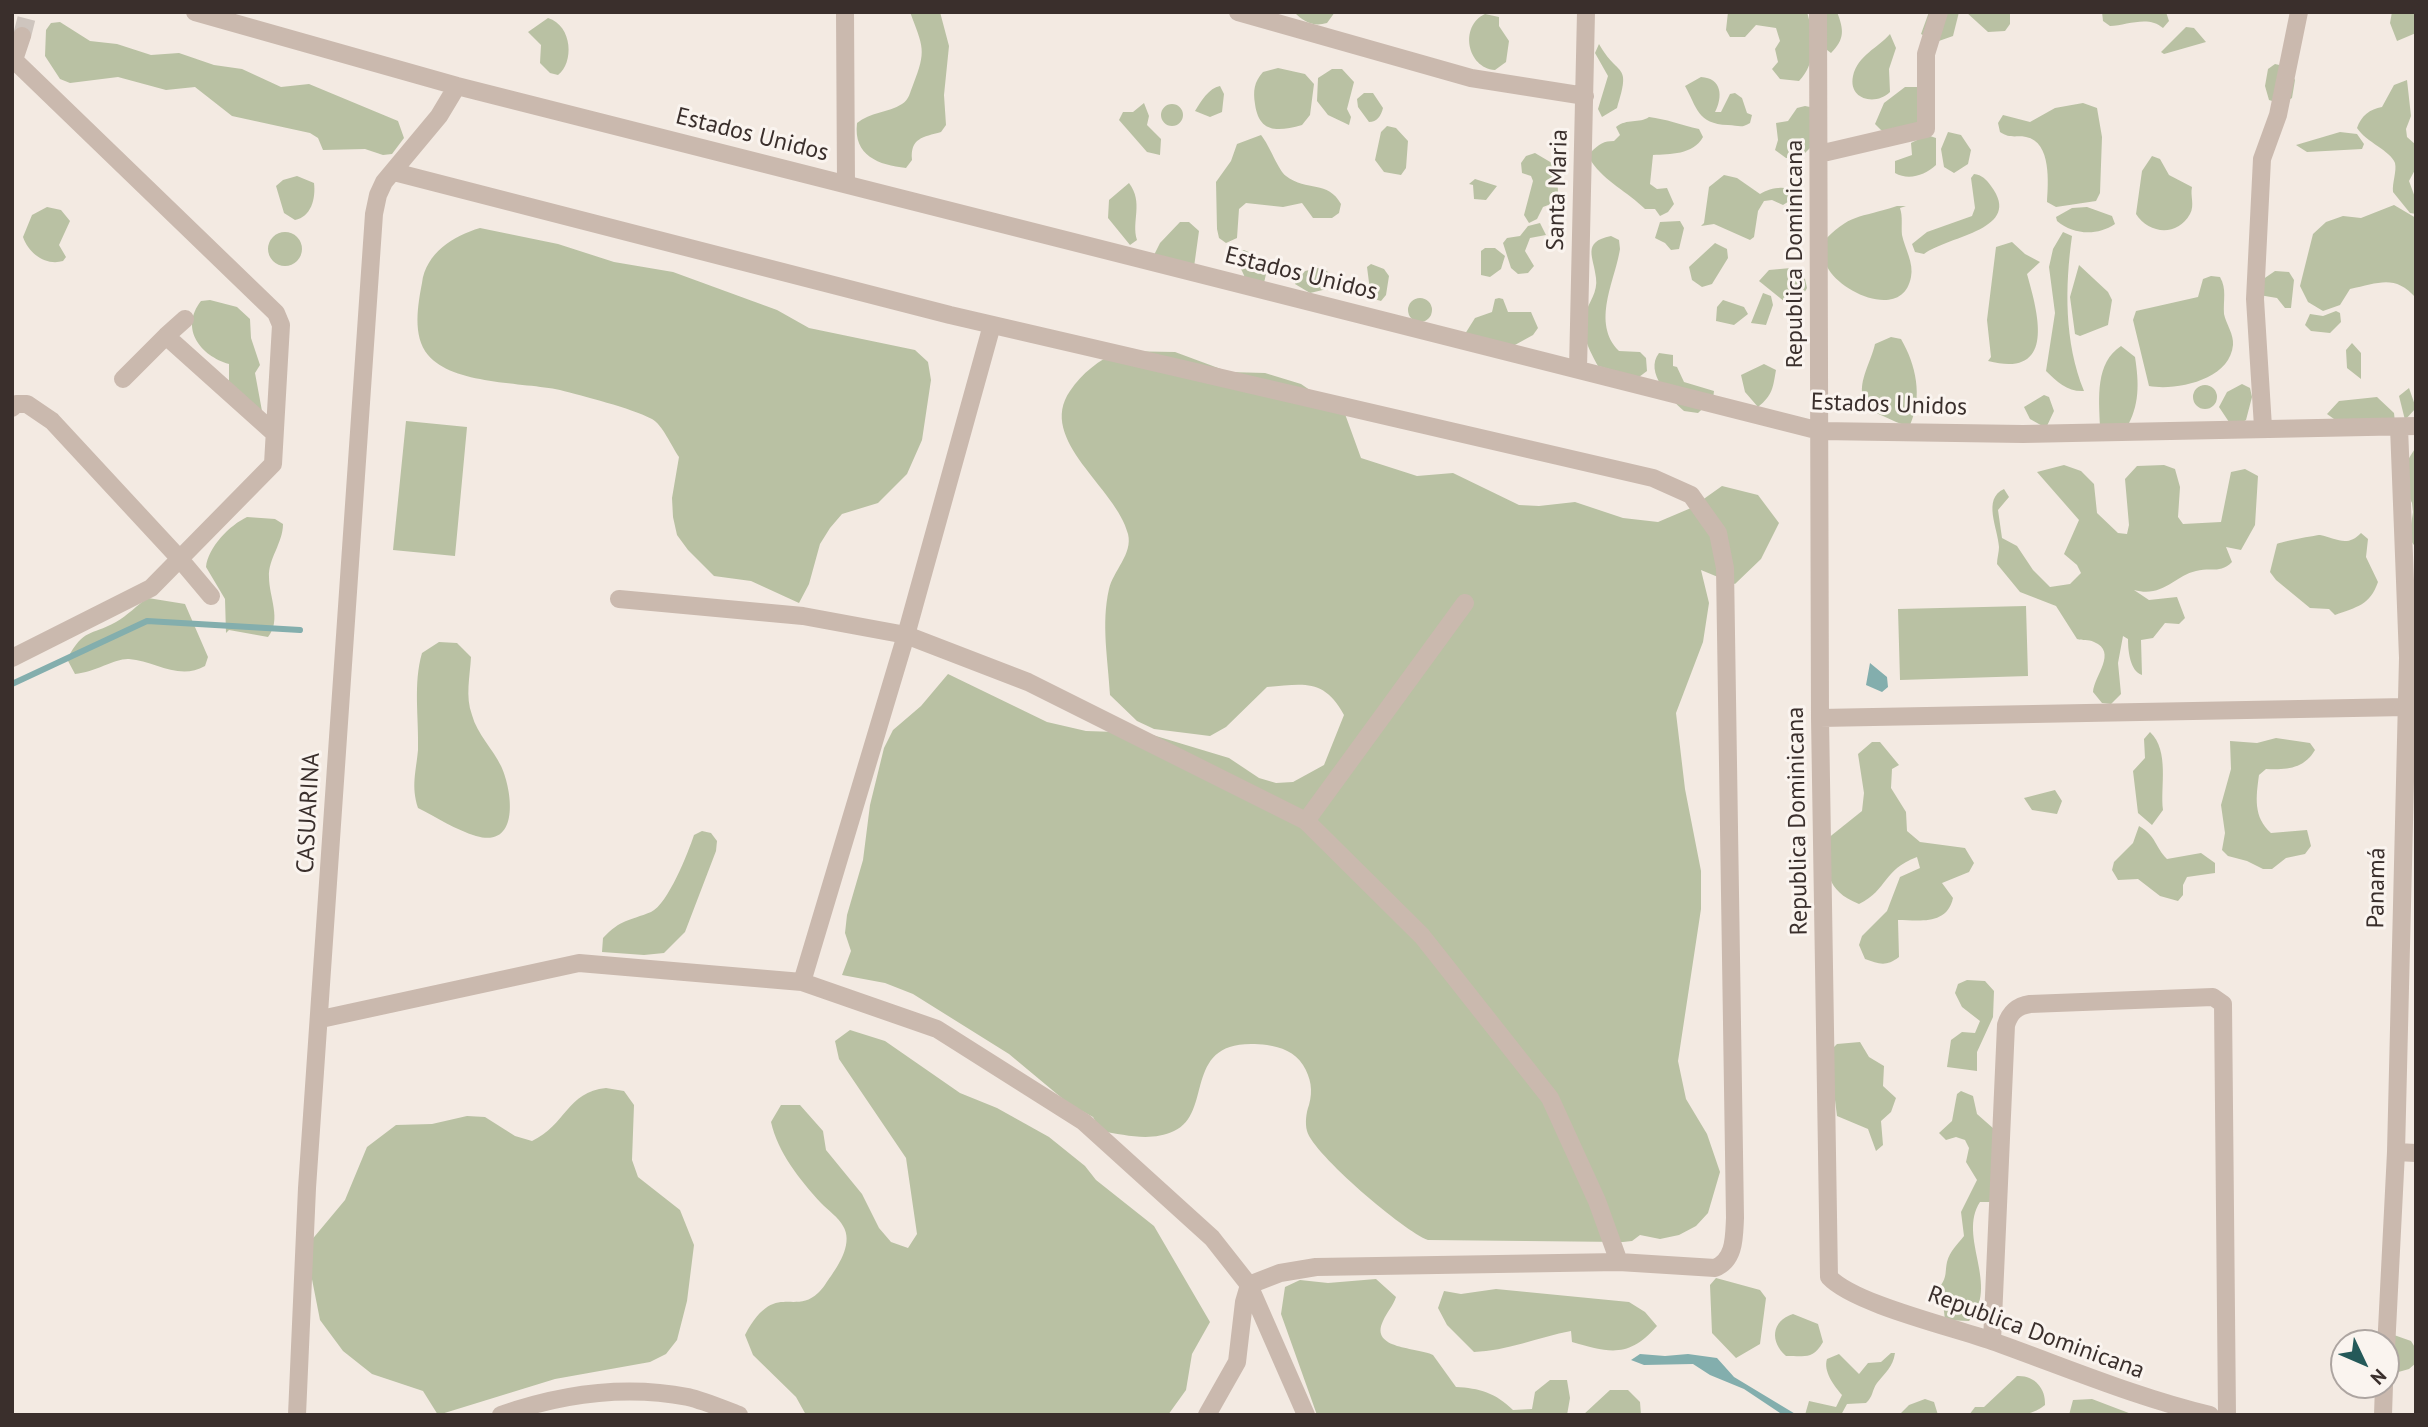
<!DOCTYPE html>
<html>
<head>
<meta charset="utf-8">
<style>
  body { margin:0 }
  #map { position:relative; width:2428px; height:1427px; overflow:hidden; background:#f3eae2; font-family:"PT Sans",sans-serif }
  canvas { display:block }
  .frame { position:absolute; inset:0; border:14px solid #3a2f2c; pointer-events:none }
  .north { position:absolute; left:2330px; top:1329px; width:70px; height:70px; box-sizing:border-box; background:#faf4ef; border:2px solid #ada5a1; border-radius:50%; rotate:134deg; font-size:19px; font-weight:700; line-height:28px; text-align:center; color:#3a2f2c }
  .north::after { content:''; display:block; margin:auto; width:24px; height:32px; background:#245959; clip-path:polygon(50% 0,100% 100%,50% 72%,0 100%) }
</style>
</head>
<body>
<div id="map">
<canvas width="2428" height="1427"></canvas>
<div class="frame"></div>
<div class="north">N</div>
</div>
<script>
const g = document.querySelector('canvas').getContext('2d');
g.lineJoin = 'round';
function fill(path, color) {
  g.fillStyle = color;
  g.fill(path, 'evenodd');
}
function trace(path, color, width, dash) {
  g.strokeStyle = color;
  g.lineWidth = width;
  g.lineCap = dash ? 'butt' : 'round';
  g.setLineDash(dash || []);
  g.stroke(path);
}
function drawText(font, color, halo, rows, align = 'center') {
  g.font = font + ' "PT Sans",sans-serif';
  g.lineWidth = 6;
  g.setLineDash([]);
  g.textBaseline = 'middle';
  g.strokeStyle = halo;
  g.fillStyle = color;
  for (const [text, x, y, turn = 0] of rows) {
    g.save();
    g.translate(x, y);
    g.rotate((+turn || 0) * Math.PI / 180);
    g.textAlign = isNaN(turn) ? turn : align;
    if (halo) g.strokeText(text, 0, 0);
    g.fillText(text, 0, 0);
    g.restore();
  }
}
const green = new Path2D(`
  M910,12H940L949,46L944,95L946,125L941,132C923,137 910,138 912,160L906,168C879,165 853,156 857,123C870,112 888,113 902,104C909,100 910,92 913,85C927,50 923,47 910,12Z
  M1294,12H1335L1327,23C1313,27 1304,22 1294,12Z
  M1728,12H1807C1814,36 1817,63 1799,81L1780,79L1772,69L1778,62L1775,49L1780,41L1776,28L1756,25L1745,37H1730L1726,30Z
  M1824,12H1837C1844,30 1845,39 1831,53L1823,47Z
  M1929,12H1959L1953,36L1936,42L1921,34Z
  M1966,12H2010V24L2005,31L1988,32Z
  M2102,12H2166L2169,21L2163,28C2149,15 2127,25 2110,26L2103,21Z
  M2392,12H2416V33L2397,41L2390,23Z
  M1485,14L1499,17V26L1509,41L1506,62L1495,70C1467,68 1459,26 1485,14Z
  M548,18C573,26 574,63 558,75L550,73L540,63L541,45L528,32Z
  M60,22L90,41L117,44L151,55L179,53L214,65L242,69L281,87L309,84L398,121L404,138L392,154L383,155L365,149L323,150L318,138L310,133L232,116L195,87L166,90L118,77L70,83L60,79L45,56L46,30L51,23Z
  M2186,27L2194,28L2206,42L2164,54L2161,52Z
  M1890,34L1896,48L1889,69L1890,92C1876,106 1848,100 1853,76C1858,55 1878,48 1890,34Z
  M1599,44C1618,78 1632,61 1617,108L1602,117L1598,109L1608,76L1595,53Z
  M2275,64L2288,67L2295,80L2292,98L2282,104L2269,100L2265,86L2268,69Z
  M1278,68L1305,74L1314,84L1310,115L1302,125C1277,132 1259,133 1255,104C1253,91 1254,82 1263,72Z
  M1332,69H1342L1354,82L1347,109L1351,117L1349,125L1328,115L1317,101L1318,78Z
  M1701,77C1722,78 1723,97 1715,112H1721L1730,94L1735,93L1742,98L1747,113L1752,115L1750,123C1741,129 1738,125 1728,125C1697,124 1697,107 1685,86Z
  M2407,80L2411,116L2406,129L2407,137L2416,145V168L2409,181L2416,200V214L2410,213L2393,192C2392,183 2397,171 2395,163C2391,151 2366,142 2357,128C2361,116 2370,109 2382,107L2394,85Z
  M1220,86L1224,94L1222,112L1210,117L1195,111C1201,101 1209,88 1220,86Z
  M1905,87H1918L1928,122L1894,136L1881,130L1875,124L1884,103Z
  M1364,93H1373L1383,108C1381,116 1377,122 1369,122L1358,107L1357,99Z
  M1144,103L1149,116L1147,125L1161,139L1160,155L1147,152L1119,120L1123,112H1133Z
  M2083,103L2097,108L2102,137L2100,193L2096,201L2056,207L2047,202C2048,184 2052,142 2026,137C2016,135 2010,139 2000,132L1998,123L2003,115L2030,122L2055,108Z
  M1161 115a11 11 0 1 1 22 0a11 11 0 1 1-22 0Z
  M1805,106L1810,107V148L1800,158H1786L1775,150L1778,140L1776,123L1788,121L1797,108Z
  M1649,117C1666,119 1681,125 1699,129L1703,137C1693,155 1670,154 1653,155L1650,184L1657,189L1667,188L1674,204L1668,212L1660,216L1655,209H1645C1627,191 1606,183 1591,161V152C1599,144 1604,141 1614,141L1620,135L1616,127C1627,118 1639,124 1649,117Z
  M1387,126L1396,128L1408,141L1406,168L1401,175L1384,172L1375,160L1381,132Z
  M1948,132L1961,135L1971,150L1968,164L1954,173L1944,167L1941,149Z
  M2340,132L2357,134L2364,144L2362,149L2307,152L2296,145Z
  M1261,135C1270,146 1278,170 1286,176C1307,192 1328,180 1341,204L1339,213L1332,218H1313L1302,203L1283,207L1246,203L1239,209L1237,238L1226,243L1219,238L1217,229L1216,182L1231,161L1237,144Z
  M1927,135L1936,138V165C1925,175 1909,181 1895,173V161L1912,155L1911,143Z
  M1535,153L1557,166L1558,193L1556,202L1543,207L1537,219L1529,223L1524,215L1533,181L1531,176L1522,173L1521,163L1526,156Z
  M2152,156L2160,159L2169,175L2192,187C2190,196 2195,205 2190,214C2177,237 2149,234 2136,214L2142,171Z
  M1974,174C1982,175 1986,179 1991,186C2024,230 1950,235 1924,254L1915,252L1912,244L1927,232L1972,216L1975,208L1971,178Z
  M1724,175L1737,178L1760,194C1770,188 1786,184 1795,193L1794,198L1783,205L1772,200L1764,201L1758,211L1754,237L1750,240L1714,224L1701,226L1704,223L1709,187Z
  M297,176L314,183C316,199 311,217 295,220L284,213L276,186L283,180Z
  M1475,179L1497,186L1486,200L1474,199L1473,185L1469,184Z
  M1129,183C1144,203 1131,221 1137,240L1130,245L1108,218L1109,200Z
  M2394,205L2416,218V298C2395,274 2379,283 2350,289L2340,305L2323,311L2308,302L2300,286L2313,234L2326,222L2343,216L2361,218Z
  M1897,206H1906L1900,208C1903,217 1901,226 1902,235C1905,249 1914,263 1911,277C1903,320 1844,294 1829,270C1824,262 1823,253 1821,244C1851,212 1858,219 1897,206Z
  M47,207L61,210L70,221L59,245L66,257L63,261C46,266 29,254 23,237L32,215Z
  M2087,207L2112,216L2115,224C2097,236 2074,235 2057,221L2056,217L2072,208Z
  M1680,221L1684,228L1679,249L1671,250L1665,243L1655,238L1660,222Z
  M1180,222H1189L1199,231L1194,267L1154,255L1160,243Z
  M1540,223L1546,235L1530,238L1525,251L1534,266L1528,273L1518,274L1511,268L1503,243L1507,238L1520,236L1528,226Z
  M480,228L558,244L614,262L673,272L777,310L809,328L915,350L928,362L931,380L922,440L907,474L878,503L842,514L830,528L820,544L809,584L799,603L751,581L714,576L688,550L677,535L673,517L672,498L679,457C672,447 662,424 652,419C631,408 583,396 560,390C523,382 453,385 428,355C412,336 418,304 422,283C426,253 453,236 480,228Z
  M2063,232L2072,236C2065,286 2064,342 2084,391C2068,392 2057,382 2046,371L2055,313L2049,267L2053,249Z
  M268 249a17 17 0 1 1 34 0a17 17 0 1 1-34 0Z
  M1611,236L1619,240L1620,249C1615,281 1591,323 1619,351L1640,352L1646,358L1647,371L1639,377L1598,366C1590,351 1579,332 1585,314C1589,302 1598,292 1596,278C1594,257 1581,242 1611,236Z
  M2012,242L2025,254L2040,262L2027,274C2038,313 2057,379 1988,361L1991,357L1987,320L1996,247Z
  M1715,243L1727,249L1728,258L1712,284L1702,287L1692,280L1689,267Z
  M1485,248H1495L1505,256L1501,269L1490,277L1481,275V251Z
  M1244,250L1260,257L1266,274L1264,283H1246C1245,272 1236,264 1236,254Z
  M1371,264L1384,269L1389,276L1386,295L1381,301L1371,298L1367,267Z
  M2079,265L2108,292L2112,300L2108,325L2080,336L2075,334L2070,297Z
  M1318,268L1327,271L1333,278L1327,289L1310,293L1295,284L1305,271Z
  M1791,268L1805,279L1807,288L1799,302H1785L1759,281L1769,270Z
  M2275,271L2289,272L2294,280L2291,308H2285L2277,298L2259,295V282Z
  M2211,276L2220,277C2227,289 2223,300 2224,314C2226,324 2234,334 2233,345C2230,380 2176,391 2149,386L2133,320L2136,311L2198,297L2203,279Z
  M1763,293L1771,296L1773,305L1766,325L1751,323Z
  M1408 310a12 12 0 1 1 24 0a12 12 0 1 1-24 0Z
  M1499,298L1503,299L1508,312H1531L1538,328L1533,335L1504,351L1465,334L1475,318L1492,312L1495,299Z
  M210,300L237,307L250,319L251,338L260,365L255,373L262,411L229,382V364C201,356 179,329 201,301Z
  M1723,300L1744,307L1748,314L1734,325L1716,321L1717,307Z
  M2336,311L2340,313L2341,322L2330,333L2311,331L2305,325L2310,314L2323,316Z
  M1891,337L1901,339C1916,365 1923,396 1910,425C1900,425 1892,420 1883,416C1845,400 1869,370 1875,344Z
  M2352,343L2361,353V379L2347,368L2346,350Z
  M2121,346L2135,357C2139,383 2140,405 2126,429L2100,426C2099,398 2095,363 2121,346Z
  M1119,351L1175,352L1229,372L1265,373L1301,384L1345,414L1361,458L1417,476L1453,473L1519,505L1539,506L1575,502L1623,518L1658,522L1691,508L1722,486L1758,495L1779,523L1761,559L1735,584L1701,570L1709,603L1703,642L1676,713L1685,789L1701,871V909L1678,1061L1686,1099L1707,1134L1720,1172L1708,1213L1696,1226L1679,1235L1660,1239L1640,1235L1632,1241L1623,1242L1428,1240C1405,1232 1313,1154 1307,1131C1305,1123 1306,1113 1309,1105C1313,1090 1311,1078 1303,1065C1295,1052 1281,1047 1267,1045C1178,1034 1216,1112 1174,1131C1151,1142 1125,1135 1101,1131L1093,1117L1069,1104L1009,1054L913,994L885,983L842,975L851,951L845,933L847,915L863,860L870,805L884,748L893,730L921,706L948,674L1047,722L1086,731L1146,733L1229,758L1259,778L1276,783L1293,782L1324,765L1344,715C1324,678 1304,684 1267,687L1226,727L1210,736L1154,729L1137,721L1110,695C1108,659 1101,624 1109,589C1113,571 1133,554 1128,534C1117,488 1036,440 1070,391C1082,373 1099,360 1119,351Z
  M1659,353L1673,355V366L1677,367L1684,382L1714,391L1713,399L1698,413L1684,411C1670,399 1644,372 1659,353Z
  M1764,364L1776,370C1773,387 1773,395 1758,407L1745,392L1741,375Z
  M2242,384L2250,388L2252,397L2246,420L2238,425L2229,422L2219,407L2227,392Z
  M2193 397a12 12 0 1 1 24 0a12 12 0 1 1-24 0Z
  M2409,388L2416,408L2405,420L2399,396Z
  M2044,395L2049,397L2054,411L2046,428L2030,419L2024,407Z
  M2377,397L2394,413L2395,422L2334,419L2327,414L2339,401Z
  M406,421L467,427L455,556L393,550Z
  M2416,447V548L2409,538L2413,512L2412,503L2404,487V466Z
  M2064,465L2081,471L2094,484L2097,513L2118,533L2127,534L2129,525L2125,479L2137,466L2164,465L2175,469L2180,487L2178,517L2183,524L2221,522L2231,472L2245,469L2258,476L2255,525L2241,550L2226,547L2232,562C2220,574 2211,567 2196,571C2174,576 2163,598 2134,590L2149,600L2177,597L2185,618L2179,624L2165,623L2153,638L2141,640L2142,675C2130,671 2128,651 2128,639L2123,636L2118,663L2121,694L2111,704L2102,703L2093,692C2094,676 2118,652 2094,642C2088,639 2083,641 2077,639L2056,606L2020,592L1997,564C1997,558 1999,552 1999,547C1998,528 1982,499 2004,489L2009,497L1998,510L2002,538L2017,546L2033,570L2050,587L2070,584L2081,573L2077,565L2064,554L2079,520L2037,472Z
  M247,517L275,519L283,524C283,543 268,559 269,577C269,597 282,620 268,637L229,630L226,633L225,599L206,567C208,547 230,525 247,517Z
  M2361,533L2368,539L2366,557L2378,582C2370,605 2357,607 2335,615L2329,609L2310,608L2276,580L2270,572L2277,544C2280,542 2316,535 2320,535C2336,538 2347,548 2361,533Z
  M148,598L185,604L208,657L205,666C179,681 155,661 129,659C116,658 95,672 75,674L67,659C85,627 89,637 116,622C127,616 137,605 148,598Z
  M2026,606L2028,676L1900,680L1898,609Z
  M439,642L457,643L471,657C470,676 465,697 472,715C477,734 493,749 501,766C512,789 521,849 476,836C456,830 436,817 418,808C411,786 416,772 418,750C419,717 413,684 422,653Z
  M2150,732C2170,751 2160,787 2163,810L2152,825L2138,813L2133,771L2145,758L2144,739Z
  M2276,738L2310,743L2315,750C2304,769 2286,770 2266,769L2259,775C2256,797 2253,817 2271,833L2307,830L2311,846L2305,854L2286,858L2272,869H2263L2247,861L2228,856L2222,850L2225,833L2221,805L2231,769L2230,741L2257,743Z
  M1872,742H1880L1899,765L1892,769L1891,788L1906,812L1907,831L1920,842L1965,848L1974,863L1969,872L1942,883L1953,898C1947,926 1918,920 1898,920L1899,957C1886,967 1879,964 1865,959L1859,945L1862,936L1887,911L1900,877L1920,868L1917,857C1882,870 1889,889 1859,904C1825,890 1827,872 1827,839L1862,811L1864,793L1858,754Z
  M2055,790L2062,801L2057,814L2032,810L2024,798Z
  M2139,826C2157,837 2155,847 2167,859L2201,853L2215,863V873L2187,877L2183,885V895L2178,901L2160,896L2138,879L2118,880L2112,870L2114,862L2133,843Z
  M702,831L711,833L717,841L716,851L685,932L664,953L644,955L602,952L603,938C621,919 629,921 651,912C668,904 688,853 694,835Z
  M1967,980L1985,981L1994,991L1993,1017L1977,1052V1071L1947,1067L1951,1040L1962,1032L1975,1033L1980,1021L1962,1007L1955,993L1958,984Z
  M850,1030L885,1041L960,1093L997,1108L1049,1137L1085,1166L1096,1180L1154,1226L1210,1322L1192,1354L1186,1390L1168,1415H806L796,1397L753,1355L745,1335C774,1280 794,1316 818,1293C823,1289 827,1281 831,1276C840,1263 853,1242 843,1226C839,1218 828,1210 821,1203C800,1180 778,1153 771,1122L781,1105H800L823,1131L826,1150L862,1194L879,1228L891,1242L908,1248L917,1234L906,1158L839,1059L835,1041Z
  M1860,1042L1869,1057L1884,1066L1883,1086L1896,1098L1891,1112L1881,1121L1883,1145L1876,1151L1868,1129L1837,1116L1829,1052L1837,1044Z
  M606,1088L624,1091L634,1105L632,1160L638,1177L680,1210L694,1245L687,1301L677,1340L666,1354L650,1362L555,1379L438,1415L423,1391L372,1374L343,1351L320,1320L308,1259L310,1242L345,1200L367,1147L396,1125L432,1124L467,1116L485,1117L515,1136L532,1141C566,1125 567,1092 606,1088Z
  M1961,1091L1973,1096L1977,1114L1994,1129L1991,1202H1980C1957,1237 2001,1286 1969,1321L1945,1320L1941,1285C1947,1277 1945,1271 1947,1262C1950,1251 1957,1245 1964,1236L1961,1212L1977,1180L1966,1162L1969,1148L1965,1140L1956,1137L1946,1140L1939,1133L1952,1121L1957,1094Z
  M1716,1278L1760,1290L1766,1298L1760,1344L1736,1358L1712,1333L1710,1285Z
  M1376,1279L1396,1297C1393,1306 1387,1312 1383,1321C1369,1350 1418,1347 1433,1355L1456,1387C1479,1388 1496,1393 1513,1410L1532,1409L1535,1392L1550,1380H1567L1570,1398L1567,1415H1317L1281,1314L1285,1287L1300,1280L1328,1283Z
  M1496,1289L1629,1302L1645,1312L1657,1326C1629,1358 1610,1353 1572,1342L1571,1331C1539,1337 1506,1351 1474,1352L1447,1325L1438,1308L1444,1291L1461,1294Z
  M1793,1314L1818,1324L1823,1342C1812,1361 1804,1355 1786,1356C1770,1342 1771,1321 1793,1314Z
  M2394,1335L2411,1341L2416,1349V1363L2409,1369L2395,1373L2386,1365V1343Z
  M1891,1353H1895C1893,1367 1885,1373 1877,1383C1872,1390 1873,1397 1866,1403L1847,1404L1841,1415H1805L1809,1401L1836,1407L1842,1395C1834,1386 1823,1371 1827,1359L1839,1354L1859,1374L1868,1363L1881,1362Z
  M2017,1376C2034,1375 2046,1388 2045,1405C2027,1421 1993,1415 1969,1415L1975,1407H1984Z
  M1610,1390H1628L1640,1402L1641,1415H1583Z
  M1925,1399L1934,1402L1938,1415H1899L1909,1405Z
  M2092,1399L2134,1415H2069L2073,1400Z`);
const water = new Path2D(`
  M1870,663L1887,677L1888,687L1882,692L1866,685Z
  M1640,1354L1665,1356L1688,1354L1717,1358L1734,1377L1797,1415H1783L1744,1389L1710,1375L1693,1364L1644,1365L1631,1360Z`);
const stream = new Path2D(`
  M12,684L147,621L300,630`);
const minorTunnel = new Path2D(`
  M22,36L28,12`);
const minor = new Path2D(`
  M195,12L457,86L1820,431L2023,434L2416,426
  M845,12L846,184
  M1238,12L1471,78L1585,96
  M1818,12L1820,718L1829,1277C1854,1304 1953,1327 1992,1341C2065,1367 2135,1397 2210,1415
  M1819,154L1926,129V54L1939,12
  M394,172L950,315L1653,478L1691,495L1718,533L1725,568L1735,1218C1734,1237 1735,1260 1715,1268L1619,1262L1316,1267L1280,1273L1249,1285L1244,1302L1237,1362L1207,1415
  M185,319L166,336L273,432
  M1578,369L1586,12
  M123,379L166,336
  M12,408L16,404H27L52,421L179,558L211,596
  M2263,427L2255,299L2262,159L2278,115L2299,12
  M619,599L803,616L906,635L992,325
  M12,658L151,588L273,464L281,325L276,313L14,60L22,36
  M1820,718L2406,707
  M1306,821L1465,603
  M802,982L906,635L1028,682L1306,821L1422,936L1550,1098L1597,1201L1619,1262
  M321,1019L579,963L802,982L937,1029L1084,1122L1212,1238L1249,1285L1306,1415
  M2396,1152L2416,1153
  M1992,1341L2006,1025C2010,1012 2017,1006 2030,1004L2213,997L2223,1004L2227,1415
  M2386,1349L2396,1152L2408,658L2399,427
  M297,1415L307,1188L374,214L378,195L384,182L439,116L457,86
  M501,1415C561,1394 625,1385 688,1397C705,1401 723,1409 739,1415
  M2383,1415L2384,1385`);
const streetNames = [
  ["Estados Unidos",752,135,14],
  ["Santa Maria",1558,190,-88],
  ["Republica Dominicana",1795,254,-90],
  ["Estados Unidos",1301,274,14],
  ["Estados Unidos",1889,405,2],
  ["CASUARINA",309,813,-87],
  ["Republica Dominicana",1798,821,-91],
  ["Panamá",2377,888,-89],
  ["Republica Dominicana",2036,1333,20]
];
fill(green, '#b9c1a3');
fill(water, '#83aead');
trace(stream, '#83aead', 6);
trace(minorTunnel, '#cec5be', 18, [18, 9]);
trace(minor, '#cab9ae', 18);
drawText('24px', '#3a2f2c', '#faf4ef', streetNames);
</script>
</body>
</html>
